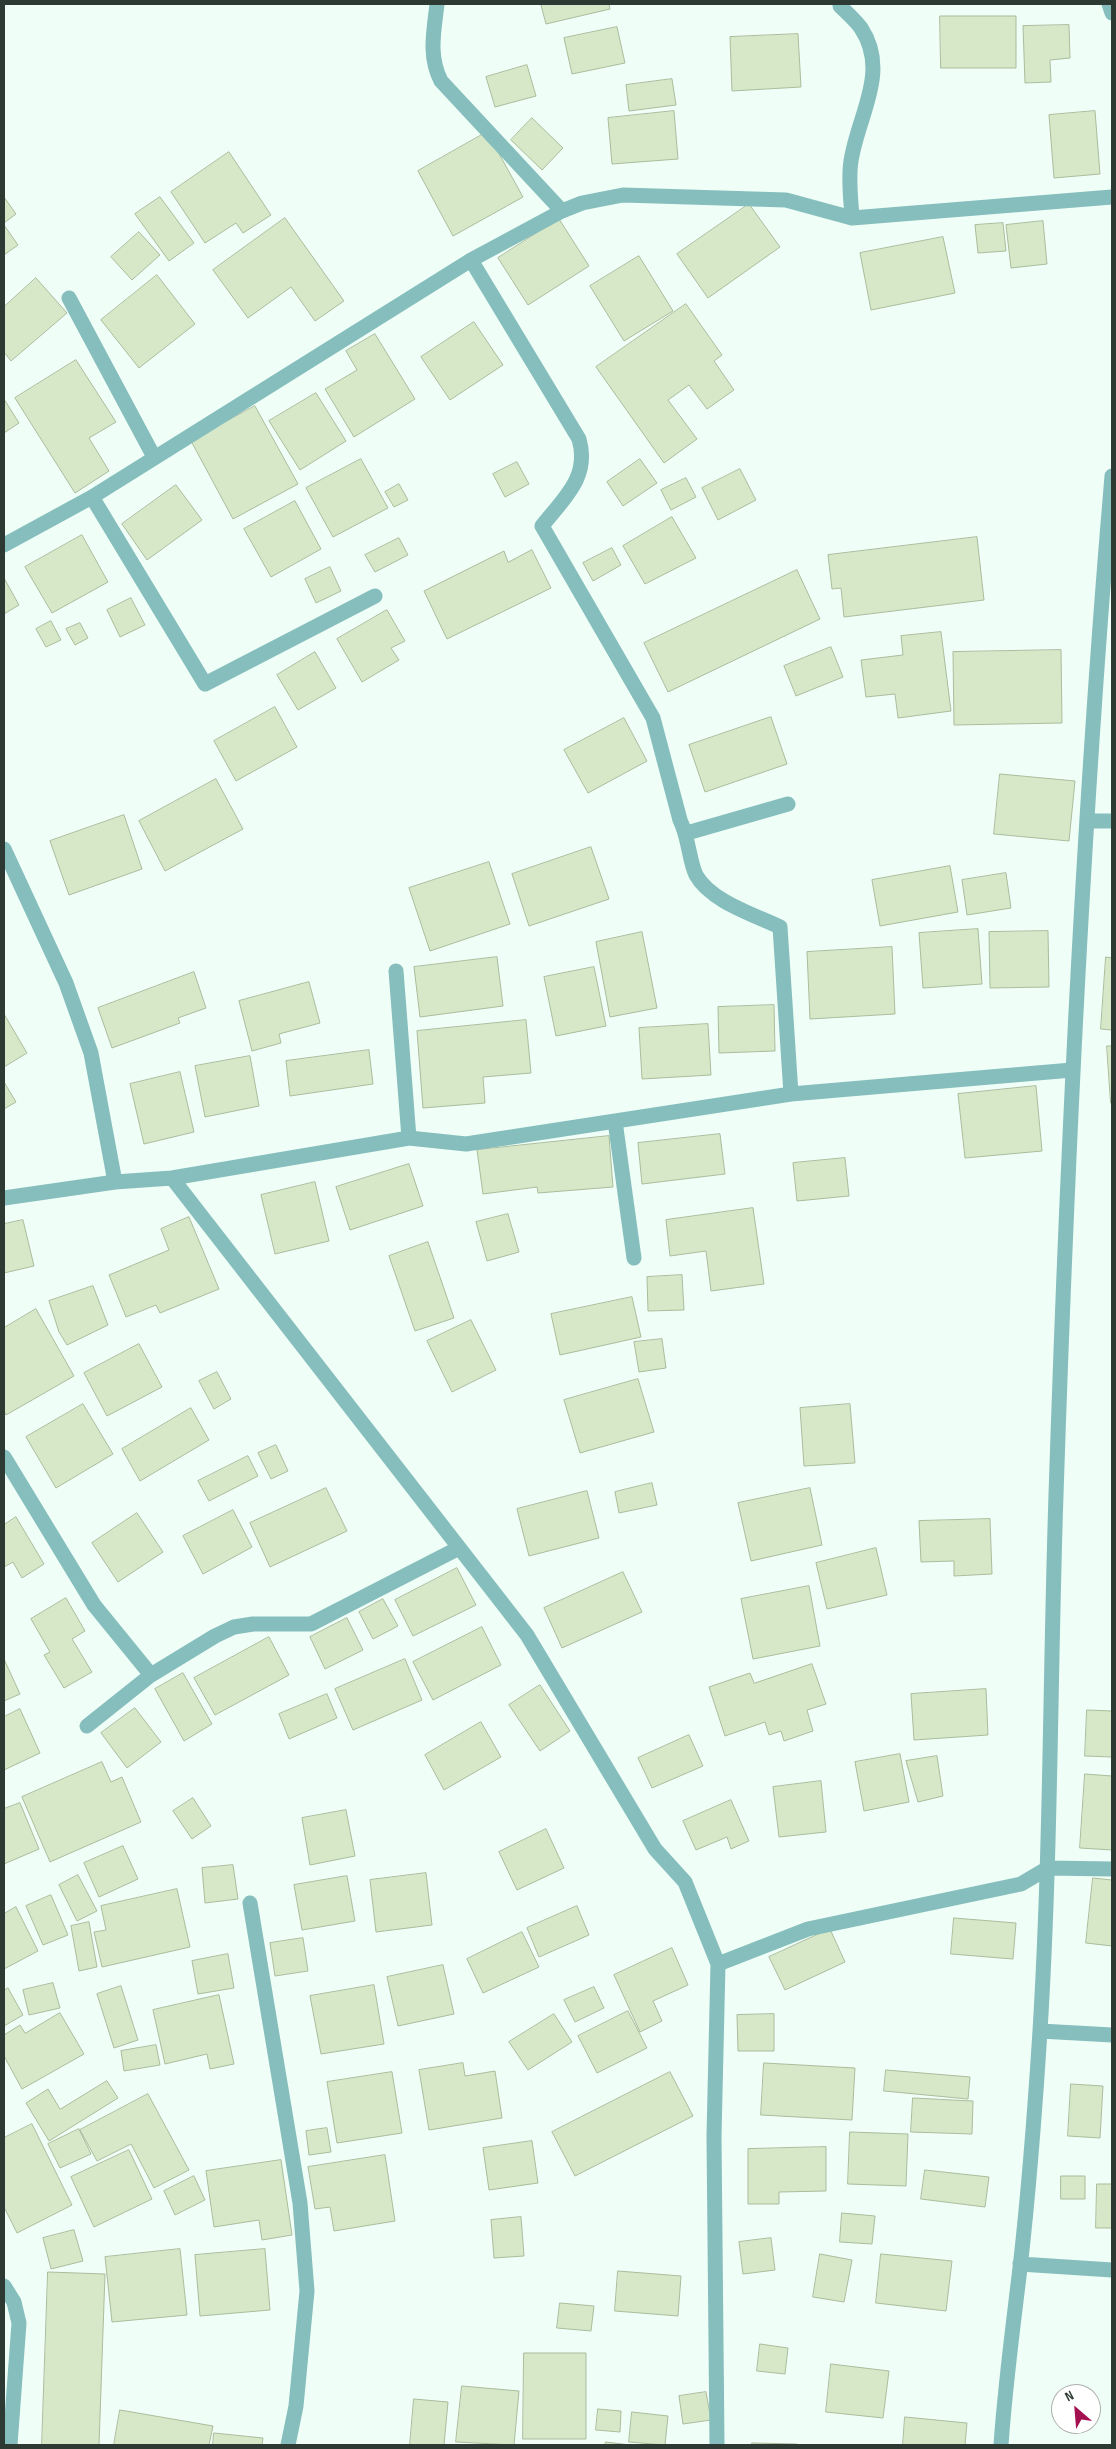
<!DOCTYPE html>
<html>
<head>
<meta charset="utf-8">
<style>
  body { margin:0 }
  #map { position:relative; width:1116px; height:2449px; overflow:hidden; background:#effef6; font-family:"Sofia Sans Condensed",sans-serif }
  canvas { display:block }
  .frame { position:absolute; inset:0; border:5px solid #2c3a33; pointer-events:none }
  .north { position:absolute; left:1051px; top:2384px; width:50px; height:50px; box-sizing:border-box; background:#fff; border:1px solid #abb0ad; border-radius:50%; rotate:333deg; font-size:14px; font-weight:700; line-height:20px; text-align:center; color:#2c3a33 }
  .north::after { content:''; display:block; margin:auto; width:18px; height:22px; background:#a41150; clip-path:polygon(50% 0,100% 100%,50% 72%,0 100%) }
</style>
</head>
<body>
<div id="map">
<canvas width="1116" height="2449"></canvas>
<div class="frame"></div>
<div class="north">N</div>
</div>
<script>
const g = document.querySelector('canvas').getContext('2d');
g.lineJoin = 'round';
function fill(path, color) {
  g.fillStyle = color;
  g.fill(path, 'evenodd');
}
function trace(path, color, width, dash) {
  g.strokeStyle = color;
  g.lineWidth = width;
  g.lineCap = dash ? 'butt' : 'round';
  g.setLineDash(dash || []);
  g.stroke(path);
}
const building = new Path2D(`
  M547,4H609L610,9L546,24L541,5Z
  M940,16H1016V68H941Z
  M1069,25L1070,58L1050,60L1051,82L1025,83L1023,26Z
  M617,27L625,63L572,74L564,38Z
  M798,34L801,87L732,91L730,37Z
  M527,65L536,96L495,107L486,77Z
  M672,79L676,105L629,111L626,85Z
  M674,111L678,159L612,164L608,118Z
  M1095,111L1100,174L1054,178L1049,115Z
  M532,118L563,148L542,170L511,140Z
  M487,132L523,197L453,236L418,171Z
  M229,152L271,215L243,233L236,223L205,243L171,192Z
  M4,197L16,214L4,223Z
  M160,197L194,243L169,261L135,214Z
  M749,204L780,247L708,298L677,254Z
  M285,218L344,301L315,321L291,287L248,318L213,270Z
  M559,219L589,266L528,305L498,258Z
  M1043,221L1047,264L1011,268L1006,225Z
  M1003,223L1006,251L978,253L975,225Z
  M4,225L18,245L4,255Z
  M139,232L160,255L132,280L111,257Z
  M943,237L955,293L871,310L860,253Z
  M639,256L673,311L624,341L590,286Z
  M157,275L195,324L139,368L101,320Z
  M36,278L67,313L11,361L4,352V307Z
  M686,304L722,355L714,361L734,390L707,409L689,385L668,400L697,439L664,463L596,367Z
  M474,322L503,365L450,400L421,357Z
  M375,334L415,399L354,437L325,389L357,370L346,351Z
  M76,360L116,422L89,438L109,471L75,493L15,398Z
  M316,393L346,441L300,470L269,421Z
  M4,399L19,423L4,433Z
  M255,406L298,484L233,519L191,441Z
  M361,459L388,508L333,537L306,488Z
  M640,459L657,483L623,506L607,482Z
  M517,462L529,484L505,497L493,474Z
  M740,469L756,500L718,520L702,488Z
  M686,478L696,497L671,510L661,490Z
  M399,484L408,500L394,507L385,492Z
  M176,485L202,520L147,560L122,524Z
  M295,501L321,549L271,577L244,529Z
  M672,517L696,558L645,584L623,546Z
  M82,535L108,582L52,613L25,567Z
  M977,537L984,600L844,617L841,588L832,589L828,555Z
  M399,538L408,555L375,572L365,555Z
  M612,548L621,565L593,581L583,563Z
  M532,550L551,588L447,639L424,591L504,551L508,562Z
  M330,567L341,591L316,603L305,579Z
  M797,570L820,619L668,692L644,643Z
  M4,578L19,605L4,614Z
  M131,598L145,625L120,637L107,610Z
  M387,610L405,641L391,648L399,660L362,682L337,639Z
  M51,621L61,640L46,647L36,629Z
  M80,623L88,638L75,645L66,629Z
  M941,632L951,711L898,718L895,694L866,697L861,660L903,655L901,636Z
  M831,647L843,677L796,696L784,666Z
  M1061,650L1062,723L954,725L953,652Z
  M315,652L336,688L298,710L277,675Z
  M275,707L297,747L236,781L214,741Z
  M771,717L787,764L705,792L689,745Z
  M624,718L647,761L588,793L564,750Z
  M1000,774L1075,781L1069,841L994,834Z
  M216,779L243,829L165,871L139,821Z
  M124,815L142,869L69,895L50,841Z
  M591,847L609,899L529,926L512,874Z
  M489,862L510,924L430,951L409,888Z
  M950,866L958,912L880,926L872,880Z
  M1006,873L1011,908L967,915L962,880Z
  M978,929L982,984L923,988L919,933Z
  M1048,931L1049,987L990,988L989,932Z
  M642,932L657,1008L610,1017L596,942Z
  M892,947L895,1014L810,1019L807,952Z
  M497,957L503,1006L420,1017L414,967Z
  M1106,957L1112,958V1030L1101,1029Z
  M594,967L606,1026L556,1036L544,977Z
  M194,972L206,1008L178,1018L180,1023L112,1048L98,1008Z
  M309,982L320,1023L279,1034L281,1043L252,1051L239,1001Z
  M774,1005L775,1051L719,1053L718,1007Z
  M4,1014L27,1053L4,1067Z
  M526,1020L531,1073L483,1077L485,1103L423,1108L417,1031Z
  M708,1024L711,1075L642,1079L639,1028Z
  M1107,1046H1112V1103H1111Z
  M369,1050L373,1084L290,1096L286,1061Z
  M250,1056L259,1106L205,1117L195,1066Z
  M180,1072L194,1132L144,1144L130,1084Z
  M4,1082L16,1102L4,1109Z
  M1036,1086L1042,1151L965,1158L958,1094Z
  M720,1134L725,1174L642,1184L638,1143Z
  M609,1136L613,1187L538,1193L537,1187L483,1194L477,1150Z
  M845,1158L849,1196L797,1201L793,1163Z
  M409,1164L423,1206L350,1230L336,1187Z
  M315,1182L329,1241L275,1254L261,1195Z
  M753,1208L764,1284L711,1291L706,1251L670,1256L666,1220Z
  M508,1214L519,1252L487,1261L476,1222Z
  M189,1217L219,1289L160,1313L156,1305L126,1317L109,1275L169,1250L161,1229Z
  M23,1220L34,1266L4,1273V1224Z
  M428,1242L454,1318L415,1331L389,1256Z
  M682,1275L684,1310L648,1311L647,1277Z
  M93,1286L108,1325L67,1345L59,1332L49,1301Z
  M632,1297L641,1337L560,1355L551,1314Z
  M36,1309L74,1376L6,1415L4,1411V1328Z
  M471,1320L496,1370L452,1392L427,1341Z
  M662,1339L666,1368L639,1372L634,1342Z
  M139,1344L162,1387L107,1416L84,1373Z
  M217,1372L231,1399L214,1409L199,1381Z
  M638,1379L654,1432L580,1453L564,1400Z
  M83,1404L113,1454L56,1488L26,1437Z
  M850,1404L855,1463L804,1466L800,1408Z
  M191,1408L209,1440L140,1481L122,1449Z
  M276,1445L288,1471L271,1479L258,1453Z
  M248,1456L258,1476L209,1501L198,1481Z
  M652,1483L657,1505L619,1513L615,1492Z
  M326,1488L347,1531L270,1567L250,1523Z
  M810,1488L822,1545L751,1561L738,1503Z
  M587,1491L599,1538L529,1556L517,1509Z
  M233,1510L252,1547L203,1574L183,1536Z
  M137,1513L163,1552L118,1582L92,1543Z
  M16,1517L44,1564L22,1578L13,1562L4,1567V1525Z
  M990,1519L992,1574L954,1576V1561L921,1562L919,1521Z
  M876,1548L887,1595L827,1609L816,1563Z
  M457,1568L476,1605L413,1636L395,1600Z
  M623,1572L642,1612L562,1648L544,1608Z
  M809,1586L820,1646L753,1659L741,1599Z
  M66,1598L85,1631L72,1639L92,1672L64,1688L44,1655L50,1652L31,1619Z
  M383,1599L398,1626L373,1639L359,1612Z
  M347,1618L363,1650L325,1669L310,1637Z
  M482,1627L501,1665L433,1700L413,1662Z
  M269,1637L289,1675L215,1715L194,1678Z
  M4,1659L20,1694L4,1701Z
  M405,1659L422,1700L353,1730L335,1689Z
  M812,1664L826,1704L807,1710L813,1731L784,1741L781,1731L769,1735L765,1722L725,1736L709,1687L750,1673L754,1683Z
  M183,1673L212,1724L184,1741L155,1689Z
  M540,1685L570,1731L540,1751L509,1705Z
  M986,1689L988,1735L914,1740L911,1694Z
  M327,1694L337,1718L289,1739L279,1714Z
  M135,1708L161,1742L127,1768L101,1733Z
  M20,1709L40,1753L4,1770V1717Z
  M1087,1710L1112,1711V1757L1085,1756Z
  M481,1722L501,1757L444,1790L425,1755Z
  M689,1735L703,1766L652,1788L638,1758Z
  M900,1754L909,1802L864,1811L855,1762Z
  M937,1756L943,1796L918,1802L906,1761Z
  M102,1762L111,1782L122,1777L141,1822L50,1862L22,1797Z
  M1085,1774L1112,1776V1850L1080,1848Z
  M821,1781L826,1832L779,1837L773,1787Z
  M193,1798L211,1826L192,1839L173,1811Z
  M731,1800L749,1841L731,1849L727,1837L696,1850L683,1821Z
  M20,1803L39,1849L4,1864V1809Z
  M346,1810L355,1856L310,1865L302,1818Z
  M546,1829L564,1868L517,1890L499,1852Z
  M123,1846L138,1879L99,1897L84,1863Z
  M233,1865L238,1899L205,1903L202,1868Z
  M426,1873L432,1925L376,1932L370,1880Z
  M78,1875L97,1911L77,1921L59,1885Z
  M347,1876L355,1921L302,1930L294,1885Z
  M1093,1878L1112,1880V1946L1086,1943Z
  M177,1889L190,1947L102,1967L94,1932L106,1930L101,1906Z
  M51,1895L68,1935L43,1945L26,1906Z
  M577,1906L589,1935L539,1957L527,1928Z
  M16,1907L38,1951L4,1969V1914Z
  M954,1918L1016,1923L1013,1959L951,1954Z
  M89,1922L97,1967L79,1971L71,1926Z
  M830,1929L845,1962L785,1990L769,1957Z
  M522,1932L539,1967L483,1993L467,1959Z
  M303,1938L308,1971L275,1976L270,1943Z
  M672,1948L688,1985L653,2001L662,2021L640,2032L614,1975Z
  M228,1954L234,1988L198,1994L192,1961Z
  M443,1965L454,2014L398,2026L387,1977Z
  M53,1983L60,2008L29,2015L23,1990Z
  M374,1985L384,2044L321,2054L310,1996Z
  M121,1986L138,2040L114,2048L97,1994Z
  M594,1987L604,2008L575,2022L564,2000Z
  M8,1988L23,2015L4,2026V1991Z
  M219,1995L234,2064L210,2069L207,2054L165,2064L153,2010Z
  M628,2011L647,2048L597,2073L578,2036Z
  M60,2013L84,2054L22,2089L4,2056V2035L20,2025L25,2033Z
  M554,2014L572,2042L528,2070L509,2042Z
  M774,2014V2051H738L737,2015Z
  M156,2045L160,2065L124,2071L121,2051Z
  M463,2063L465,2076L495,2071L502,2118L429,2130L419,2070Z
  M764,2063L855,2068L852,2120L761,2115Z
  M886,2070L970,2077L968,2099L884,2091Z
  M392,2072L402,2133L337,2143L327,2082Z
  M670,2072L693,2116L575,2176L552,2132Z
  M107,2081L118,2098L49,2141L26,2103L48,2089L60,2109Z
  M1071,2084L1103,2086L1100,2138L1068,2136Z
  M148,2094L189,2170L154,2188L131,2144L97,2161L80,2130Z
  M913,2098L973,2101L972,2134L911,2132Z
  M32,2124L72,2205L17,2233L4,2207V2138Z
  M327,2128L331,2152L309,2155L306,2131Z
  M79,2129L91,2154L60,2168L48,2144Z
  M850,2132L908,2134L906,2186L848,2184Z
  M532,2141L538,2183L489,2190L483,2148Z
  M826,2147V2191L779,2192V2204H748V2149Z
  M129,2150L152,2199L94,2227L71,2177Z
  M385,2155L395,2221L334,2231L330,2207L315,2209L308,2167Z
  M281,2160L292,2235L262,2240L259,2220L214,2227L206,2171Z
  M925,2170L989,2177L985,2207L921,2199Z
  M194,2176L205,2200L175,2215L164,2191Z
  M1061,2176H1085V2199H1061Z
  M1097,2184H1112V2228H1096Z
  M842,2213L875,2216L872,2244L840,2242Z
  M521,2217L524,2256L494,2258L491,2220Z
  M74,2230L83,2261L51,2269L43,2238Z
  M771,2238L775,2270L743,2274L739,2242Z
  M180,2249L187,2315L112,2322L105,2257Z
  M265,2249L270,2310L200,2316L195,2255Z
  M820,2254L852,2260L844,2302L813,2297Z
  M881,2254L952,2261L946,2311L876,2303Z
  M618,2271L681,2276L678,2316L615,2311Z
  M48,2272L105,2274L99,2445H42Z
  M560,2303L594,2306L591,2331L557,2328Z
  M760,2344L788,2348L785,2374L757,2371Z
  M524,2353H586V2439H523Z
  M831,2364L889,2371L883,2418L826,2412Z
  M462,2386L519,2391L514,2445L456,2442Z
  M706,2392L711,2420L683,2424L679,2396Z
  M414,2399L448,2402L444,2445H410Z
  M598,2409L621,2411L620,2432L596,2430Z
  M120,2410L213,2426L209,2445H114Z
  M632,2412L668,2416L665,2445L629,2442Z
  M905,2417L967,2423L965,2445H903Z
  M214,2433L263,2438L262,2445H213Z
  M606,2442L630,2445H605Z
  M752,2443L797,2444V2445H752Z`);
const minor = new Path2D(`
  M437,4C434,31 428,56 441,81L562,211
  M1109,4L1112,13
  M840,6C847,13 855,20 861,28C890,72 858,115 851,161C848,180 851,199 852,218
  M69,298L154,457
  M92,497L205,684L375,596
  M4,545L92,497L471,260
  M1087,821H1112
  M687,833L788,804
  M4,849L66,983L91,1053L115,1182
  M396,971L409,1138
  M791,1094L780,927C755,915 710,901 696,875C689,861 689,838 680,820L653,718L542,526C564,498 590,477 579,439L471,260L562,211L582,203L623,195L786,200L852,218L1112,197
  M615,1121L634,1258
  M172,1178L527,1635L655,1849L685,1882L718,1964L714,2136L717,2445
  M4,1198L115,1182L172,1178L409,1138L466,1144L791,1094L1072,1070
  M4,1457L94,1605L151,1675
  M87,1726L151,1675L215,1636L234,1627L253,1624H311L459,1548
  M250,1903L300,2203L307,2291L296,2406L288,2445
  M718,1964L808,1929L1021,1884L1048,1868L1112,1869
  M1040,2031L1112,2035
  M1020,2264L1112,2270
  M4,2286L14,2302L19,2323L10,2445
  M1001,2445C1005,2386 1013,2327 1020,2268C1029,2189 1035,2110 1040,2031C1051,1852 1050,1674 1056,1495C1067,1155 1083,815 1112,476`);
fill(building, '#d6e8c8');
trace(building, '#abbc9d', 1);
trace(minor, '#85bebd', 15);
</script>
</body>
</html>
